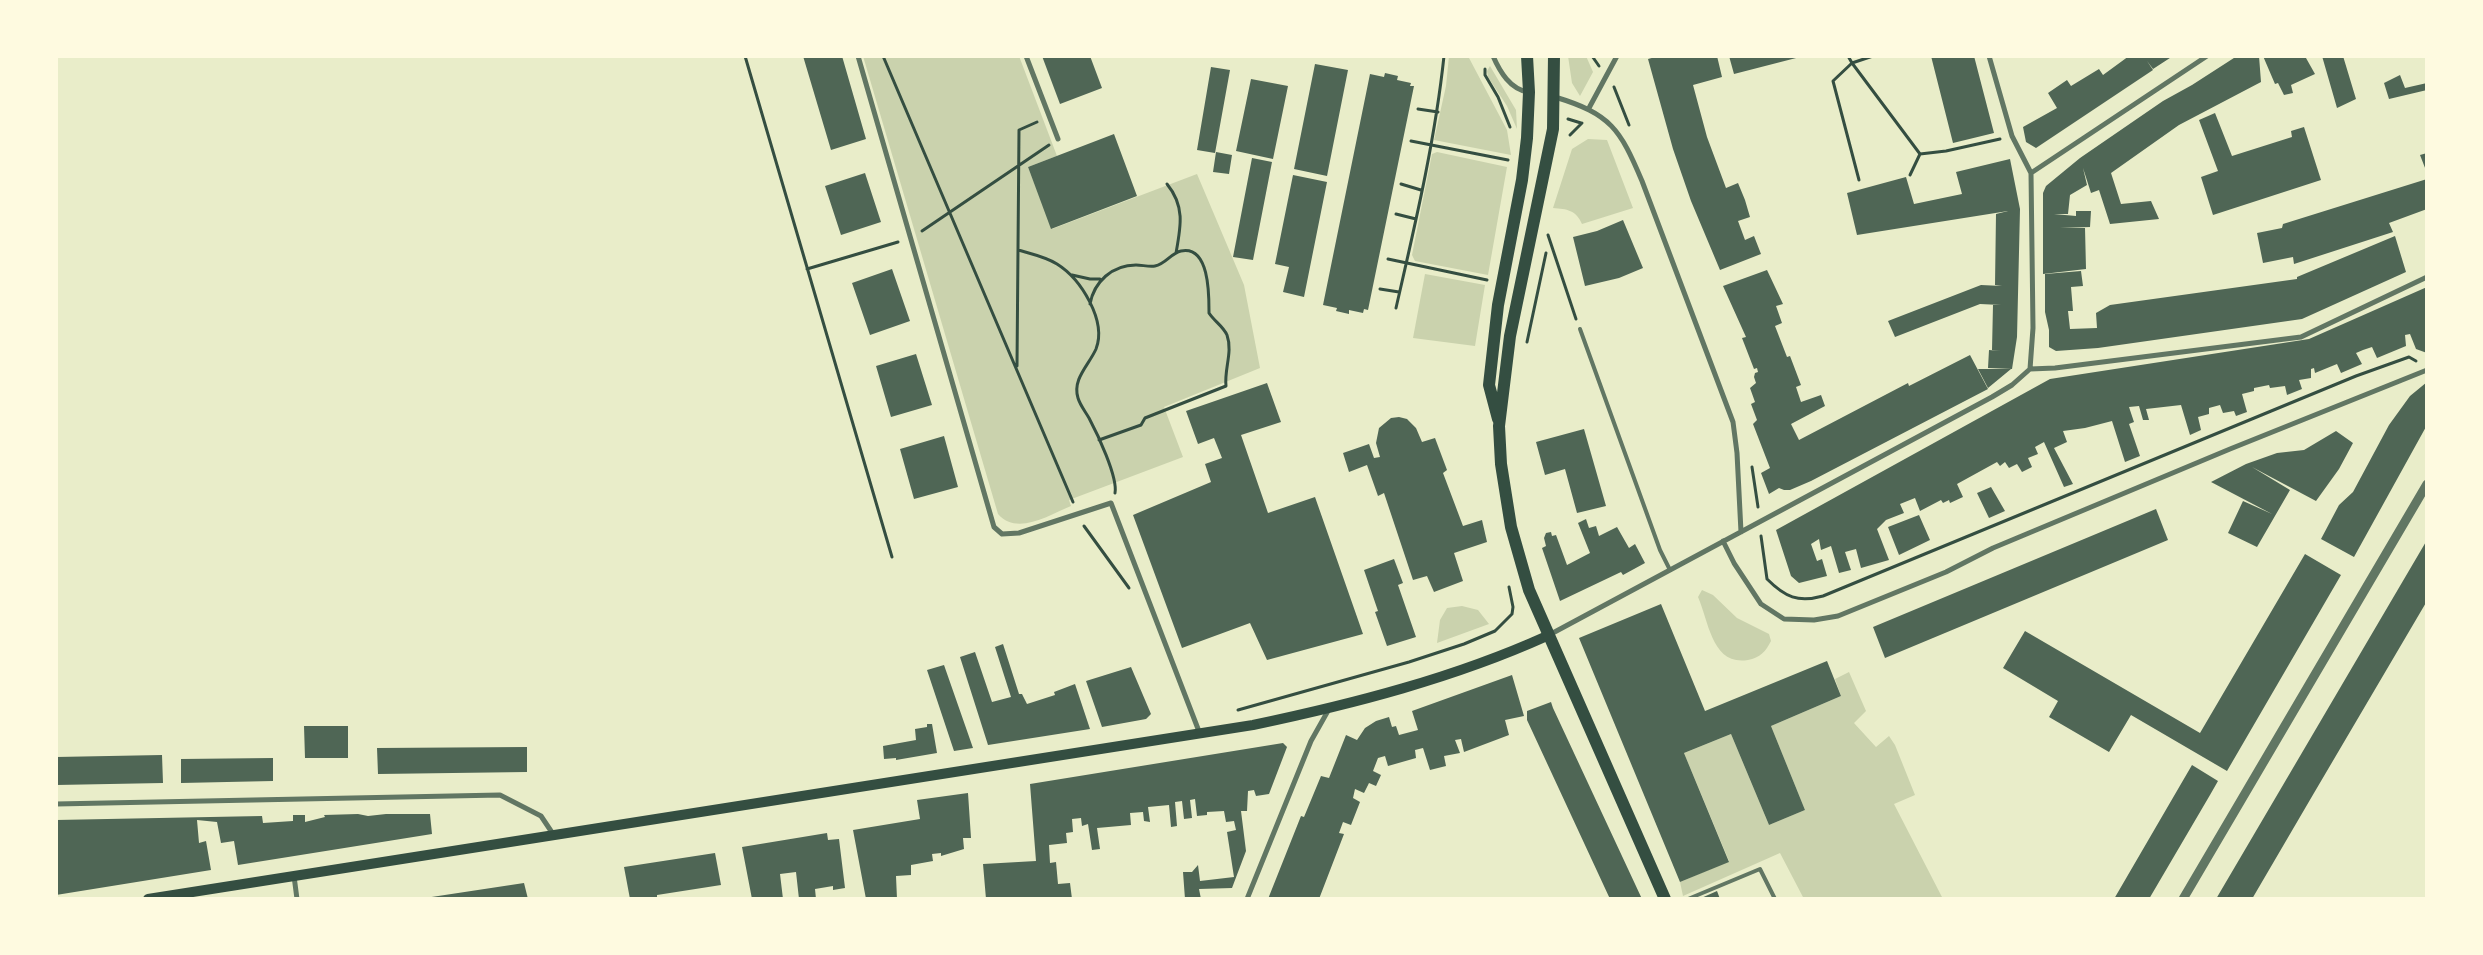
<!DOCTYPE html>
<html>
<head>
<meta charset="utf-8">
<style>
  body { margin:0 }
  #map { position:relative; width:2483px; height:955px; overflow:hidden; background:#e9edc9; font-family:Commissioner,sans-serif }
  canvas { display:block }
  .frame { position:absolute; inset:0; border:58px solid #fefae0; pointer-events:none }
</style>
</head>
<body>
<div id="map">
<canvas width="2483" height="955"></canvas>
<div class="frame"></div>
</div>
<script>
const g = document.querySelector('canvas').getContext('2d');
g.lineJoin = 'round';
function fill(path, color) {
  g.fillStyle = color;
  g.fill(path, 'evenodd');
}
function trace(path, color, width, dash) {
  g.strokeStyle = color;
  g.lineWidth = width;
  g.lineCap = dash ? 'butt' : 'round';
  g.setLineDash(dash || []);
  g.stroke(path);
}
const green = new Path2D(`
  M863,56H1019L1057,156L1028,167L1052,229L1197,174L1244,285L1260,368L1164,407L1183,457L1069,500L1071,506C1049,515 1017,536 998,514Z
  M1449,56H1468L1507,130L1511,155L1434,140L1446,86Z
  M1568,56H1586L1593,72L1580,96L1572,83Z
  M1490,66L1516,110L1517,129L1507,106L1488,77L1487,71Z
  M1588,139L1607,140L1633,208L1582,224C1576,210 1567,209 1553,208L1572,149Z
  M1437,152L1507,167L1488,275L1415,261L1412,255L1432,154Z
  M1425,274L1485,285L1475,346L1413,338Z
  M1702,590L1713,595L1737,618L1769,634L1771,641C1766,651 1760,658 1748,660C1712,666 1709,622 1698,597Z
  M1462,606L1478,610L1489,624L1437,643L1440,620L1447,608Z
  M1849,672L1866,711L1854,723L1876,747L1889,736L1895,745L1915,795L1894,804L1943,899H1804L1780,853L1683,896L1680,882L1729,861L1684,753L1731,734L1769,825L1805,810L1771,726L1841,696L1835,679Z`);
const building = new Path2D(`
  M803,56H842L866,139L831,150Z
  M1042,56H1090L1102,88L1060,104Z
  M1659,56H1717L1722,77L1693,85L1707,137L1726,188L1738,183L1745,200L1750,217L1738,221L1745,240L1754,236L1761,254L1720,270L1691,201L1673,149L1648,59Z
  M1729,56H1800V57L1734,74Z
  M1931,56H1974L1994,133L1953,143Z
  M2129,56H2173L2153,69L2147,61L2153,70L2036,148L2026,142L2023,127L2057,108L2048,93L2067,80L2071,86L2099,69L2103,75Z
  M2237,56H2259L2261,82L2179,125L2111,173L2121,204L2151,201L2159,219L2110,224L2099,190L2091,193L2083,168L2087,185L2070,195L2068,214H2054L2076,216V211H2091L2090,227L2060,228H2085L2086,269L2043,274V193L2046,186L2080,158L2163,101L2192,85Z
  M2263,56H2308L2306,58L2315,74L2291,85L2293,93L2284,95L2278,83L2275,84Z
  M2322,56H2343L2356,99L2337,108Z
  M1315,64L1348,70L1327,176L1294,169Z
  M1211,67L1230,70L1215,153L1197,150Z
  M1385,73L1398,76L1397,80L1411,83L1410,86H1414L1368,310L1364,309L1363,313L1349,310V314L1336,311L1337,308L1323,305L1370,74L1384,77Z
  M2400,75L2405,88L2427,83V90L2389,99L2384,83Z
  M1251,79L1288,86L1273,159L1236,151Z
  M2215,113L2232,156L2292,137L2291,131L2304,127L2321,180L2213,215L2201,177L2218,171L2199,120Z
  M1114,134L1137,196L1051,229L1028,167Z
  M1216,152L1232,155L1229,174L1213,172Z
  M2427,153V173L2420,155Z
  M1252,158L1272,162L1253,260L1233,257Z
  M2010,159L2020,209L2017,337L2012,369L1988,368L1989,350L2000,351L1992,350L1993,305H2001L1980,304L1895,337L1888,321L1981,285L2002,286L1995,285L1996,214L2008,211L1857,235L1847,193L1906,177L1914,204L1962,194L1956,172Z
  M865,173L881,222L841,235L825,186Z
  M1293,175L1327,182L1304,297L1283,292L1289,267L1275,264Z
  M2427,179V209L2389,223L2393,232L2294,264L2293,257L2263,263L2257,233L2282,228L2283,224Z
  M1623,220L1643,268L1619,278L1585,286L1573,237L1597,231Z
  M2395,236L2406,272L2302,319L2098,348L2056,351L2049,347V330L2045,312V274L2081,271L2083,286L2071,287L2073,311H2068L2070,329L2097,328L2096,313L2110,305L2297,279V277Z
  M892,269L910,321L870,335L852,283Z
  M1767,270L1783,304L1776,306L1782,323L1775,326L1787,357L1790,356L1801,385L1796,387L1801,402L1821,395L1825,406L1791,424L1799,440L1908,383L1909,386L1970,355L1988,389L1811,481L1790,490H1784L1779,488L1769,494L1761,473L1770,468L1753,424L1757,420L1751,404L1755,402L1750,388L1756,383L1754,377L1755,373L1758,372L1757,368L1754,369L1742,338L1746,337L1723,286Z
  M2427,287V353L2416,349L2410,334L2405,335L2406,346L2377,358L2372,347L2363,350L2356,353L2362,364L2341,373L2337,364L2315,373L2314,368L2311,369V378L2299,380L2302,389L2287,395L2285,386L2270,388L2269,385L2254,388V391L2242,394L2247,412L2236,416L2234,411L2223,413L2220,405L2209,408V414L2198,417L2201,430L2190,435L2181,405L2146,409L2149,420H2143L2139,406L2129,407L2134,422L2129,424L2140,456L2125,462L2112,421L2085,428L2063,431L2067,442L2054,448L2073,484L2064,487L2044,442L2035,447L2038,454L2028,458L2032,467L2022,472L2017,464L2009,468L2005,462L2000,466L1997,462L1957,484L1963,497L1950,503L1949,500L1943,503L1941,500L1920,511L1915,498L1900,504L1904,513L1886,520L1877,529L1889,560L1861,568L1856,549L1845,552L1851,570L1839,573L1831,546L1821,550L1819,539L1811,544L1817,561L1822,559L1827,576L1799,583L1791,576L1776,530L2050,379L2309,339Z
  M916,354L932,405L891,417L876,366Z
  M1978,369H2011L1988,388Z
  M2427,382V425L2354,557L2321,539L2339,505L2353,492L2389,425L2410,396Z
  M1267,383L1281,422L1241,435L1268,513L1315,497L1363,634L1267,660L1250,623L1182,648L1133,515L1211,482L1205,464L1222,458L1214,438L1198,444L1186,411Z
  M1399,417L1407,419L1416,428L1422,442L1435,438L1447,470L1443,473L1463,526L1482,520L1487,542L1454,553L1463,581L1434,592L1427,576L1413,580L1384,493L1378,496L1367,465L1349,472L1343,453L1369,444L1374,458L1380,457L1376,443L1379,428L1391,418Z
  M1584,429L1606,506L1577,513L1565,469L1545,475L1536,442Z
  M2336,431L2353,443L2339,469L2316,501L2252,467L2290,490L2257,547L2228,533L2243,501L2272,514L2211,482L2246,464L2277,453L2304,450Z
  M944,436L958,487L914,499L900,449Z
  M1991,487L2005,511L1989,518L1977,493Z
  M2156,509L2168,540L1885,658L1873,627Z
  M1919,515L1930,540L1899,555L1888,527Z
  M1586,519L1589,528L1596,526L1599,536L1617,527L1629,548L1635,544L1645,563L1623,575L1621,572L1560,601L1542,548L1546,546L1544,538L1546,533L1551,532L1552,536L1556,535L1567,565L1590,553L1578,523Z
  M2427,540V601L2314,793L2252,899H2216Z
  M2305,554L2341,575L2227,771L2131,715L2109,752L2049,717L2058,701L2003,668L2025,631L2200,733Z
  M1394,559L1403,583L1398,585L1416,637L1387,646L1375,612L1378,611L1364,570Z
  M1661,604L1705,711L1827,661L1841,696L1771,726L1805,810L1769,825L1731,734L1684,753L1729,862L1680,882L1579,638Z
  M1003,644L1019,694H1022L1027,704L1055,695L1054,692L1075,684L1090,729L988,745L960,657L975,652L992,702L1011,697L995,647Z
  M944,665L973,748L954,751L927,670Z
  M1131,667L1151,714L1146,719L1102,727L1086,681Z
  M1512,675L1524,716L1505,720L1509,735L1464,752L1461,739L1455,740L1460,753L1444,756L1446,766L1430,770L1423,748L1415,750L1416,758L1388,766L1385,756L1378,758L1373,771L1381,775L1376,786L1369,783L1364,793L1355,789L1353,798L1360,802L1351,825L1343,822L1339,833L1344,834L1319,899H1268L1301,816L1304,817L1321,776L1329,778L1346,735L1357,740L1365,728L1376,721L1389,717L1392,727L1396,726L1399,735L1418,730L1412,711Z
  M1551,702L1553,708L1642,899H1610L1527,720V711Z
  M927,724H932L937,753L896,760V758L884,759L883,746L916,740L915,729L927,727Z
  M304,726H348V758H305Z
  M1283,743L1287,747L1269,794L1256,796L1254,790L1248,791L1247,811H1241L1246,851L1232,888L1199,889L1201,899H1185L1183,872H1192L1198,865L1200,881L1234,877L1227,832L1236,830L1234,821L1226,822L1224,811L1207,812V815L1197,816L1195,799L1190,800L1192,818L1184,819L1182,801L1175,802L1177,826L1171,827L1169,805L1148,807L1150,822L1144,821L1143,812L1130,813L1131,825L1097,828L1100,849L1092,850L1088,824L1082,826L1081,818L1072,819L1073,832L1066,833L1067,843L1049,845L1050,863L1056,862L1058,884L1070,883L1072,899H986L983,864L1036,861L1030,784Z
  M527,747V772L378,774L377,748Z
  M162,755L163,783L56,785V757Z
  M273,758V781L181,783V759Z
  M2192,765L2218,781L2210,795L2149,899H2114Z
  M968,793L971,838H963L964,849L941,856V853L932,854L933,861L911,865V875L896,876L897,899H866L853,830L920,819L917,800Z
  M358,814L368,816L386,814H430L432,834L238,865L234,841L221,843L217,822L197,820L199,843L206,841L211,870L56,895V820L262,816L263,823L293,821V815H305V822L325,817L324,815Z
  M827,833L828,840L839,839L845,888L833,890V886L815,889L816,899H799L796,872L780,874L783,899H752L742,847Z
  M715,853L721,885L657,895V899H630L624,867Z
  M524,883L528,899H425V898Z
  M1717,891L1720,899H1699Z`);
const path = new Path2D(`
  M745,56L892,557
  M883,56L1073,502
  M1592,56L1599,66
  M1848,56L1852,63L1873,56
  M1485,69V75L1498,97L1510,127
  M1614,87L1629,125
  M1418,109L1438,112
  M1568,119L1581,123
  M1570,135L1582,123
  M1411,141L1508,160
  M1910,175L1920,154
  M1859,180L1833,81L1852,63L1920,154L1946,151L2000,139
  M1167,184C1185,206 1181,226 1176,253
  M1401,184L1421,190
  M1396,214L1416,219
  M922,231L1049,145
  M1548,235L1576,319
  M1018,250C1032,254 1046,257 1057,264C1081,279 1107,321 1096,349C1089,365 1072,379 1078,398C1080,405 1085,411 1089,418C1097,433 1118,477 1115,493
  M1388,259L1487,280
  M807,269L898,242
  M1072,275L1090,279H1100
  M1380,289L1399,292
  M1090,304C1094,282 1112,265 1136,265C1142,265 1149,267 1155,266C1166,264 1171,253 1181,251C1210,245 1209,297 1209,313C1214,321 1223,326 1227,335C1233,352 1224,369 1226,386L1145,418L1141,425L1099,440
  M1396,308C1415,225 1435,141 1444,56
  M1527,342L1546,253
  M1017,366L1019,130L1037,122
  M1752,467L1758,507
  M1084,526L1129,588
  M1761,536L1767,579C1785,597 1798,603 1823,596L2356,376L2409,357L2416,361
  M1238,710L1409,662L1464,644L1495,631L1512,614L1513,607L1509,587`);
const service = new Path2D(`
  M1580,329L1660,550L1670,570
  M1688,899L1760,869L1775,899`);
const minor = new Path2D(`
  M858,56L994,527L1002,534L1019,533L1111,503L1200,734
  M1026,56L1058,139
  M1493,56C1500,72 1510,89 1528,92
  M1555,97C1611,114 1620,129 1642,181L1733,422L1737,453L1741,532
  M1589,108L1617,56
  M2031,173L2207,56
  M2030,369L2055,368L2301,337L2427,277
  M1723,541L1734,563L1761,604L1784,619L1814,620L1838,616L1946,572L1993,548L2230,449L2427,370
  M1549,635L1992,397L2012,385L2030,369L2033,328L2031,173L2012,136L1989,56
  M56,804L500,795L541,816L553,834
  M294,876L297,899
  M1247,899L1311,741L1329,709`);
const tertiary = new Path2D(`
  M2183,899L2427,484`);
const secondary = new Path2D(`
  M148,899L1253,725C1353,704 1454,678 1547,636`);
const primary = new Path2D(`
  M1554,56L1553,129L1510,336L1499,426L1501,464L1511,527L1529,590L1665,899
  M1498,419L1489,385L1498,305L1522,180L1527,138L1529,92L1527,56`);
fill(green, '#cad2ad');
fill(building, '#4f6655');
trace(path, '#344e41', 3);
trace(service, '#617663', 4);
trace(minor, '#617663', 5);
trace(tertiary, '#617663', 9);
trace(secondary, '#344e41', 10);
trace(primary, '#344e41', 12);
</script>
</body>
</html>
